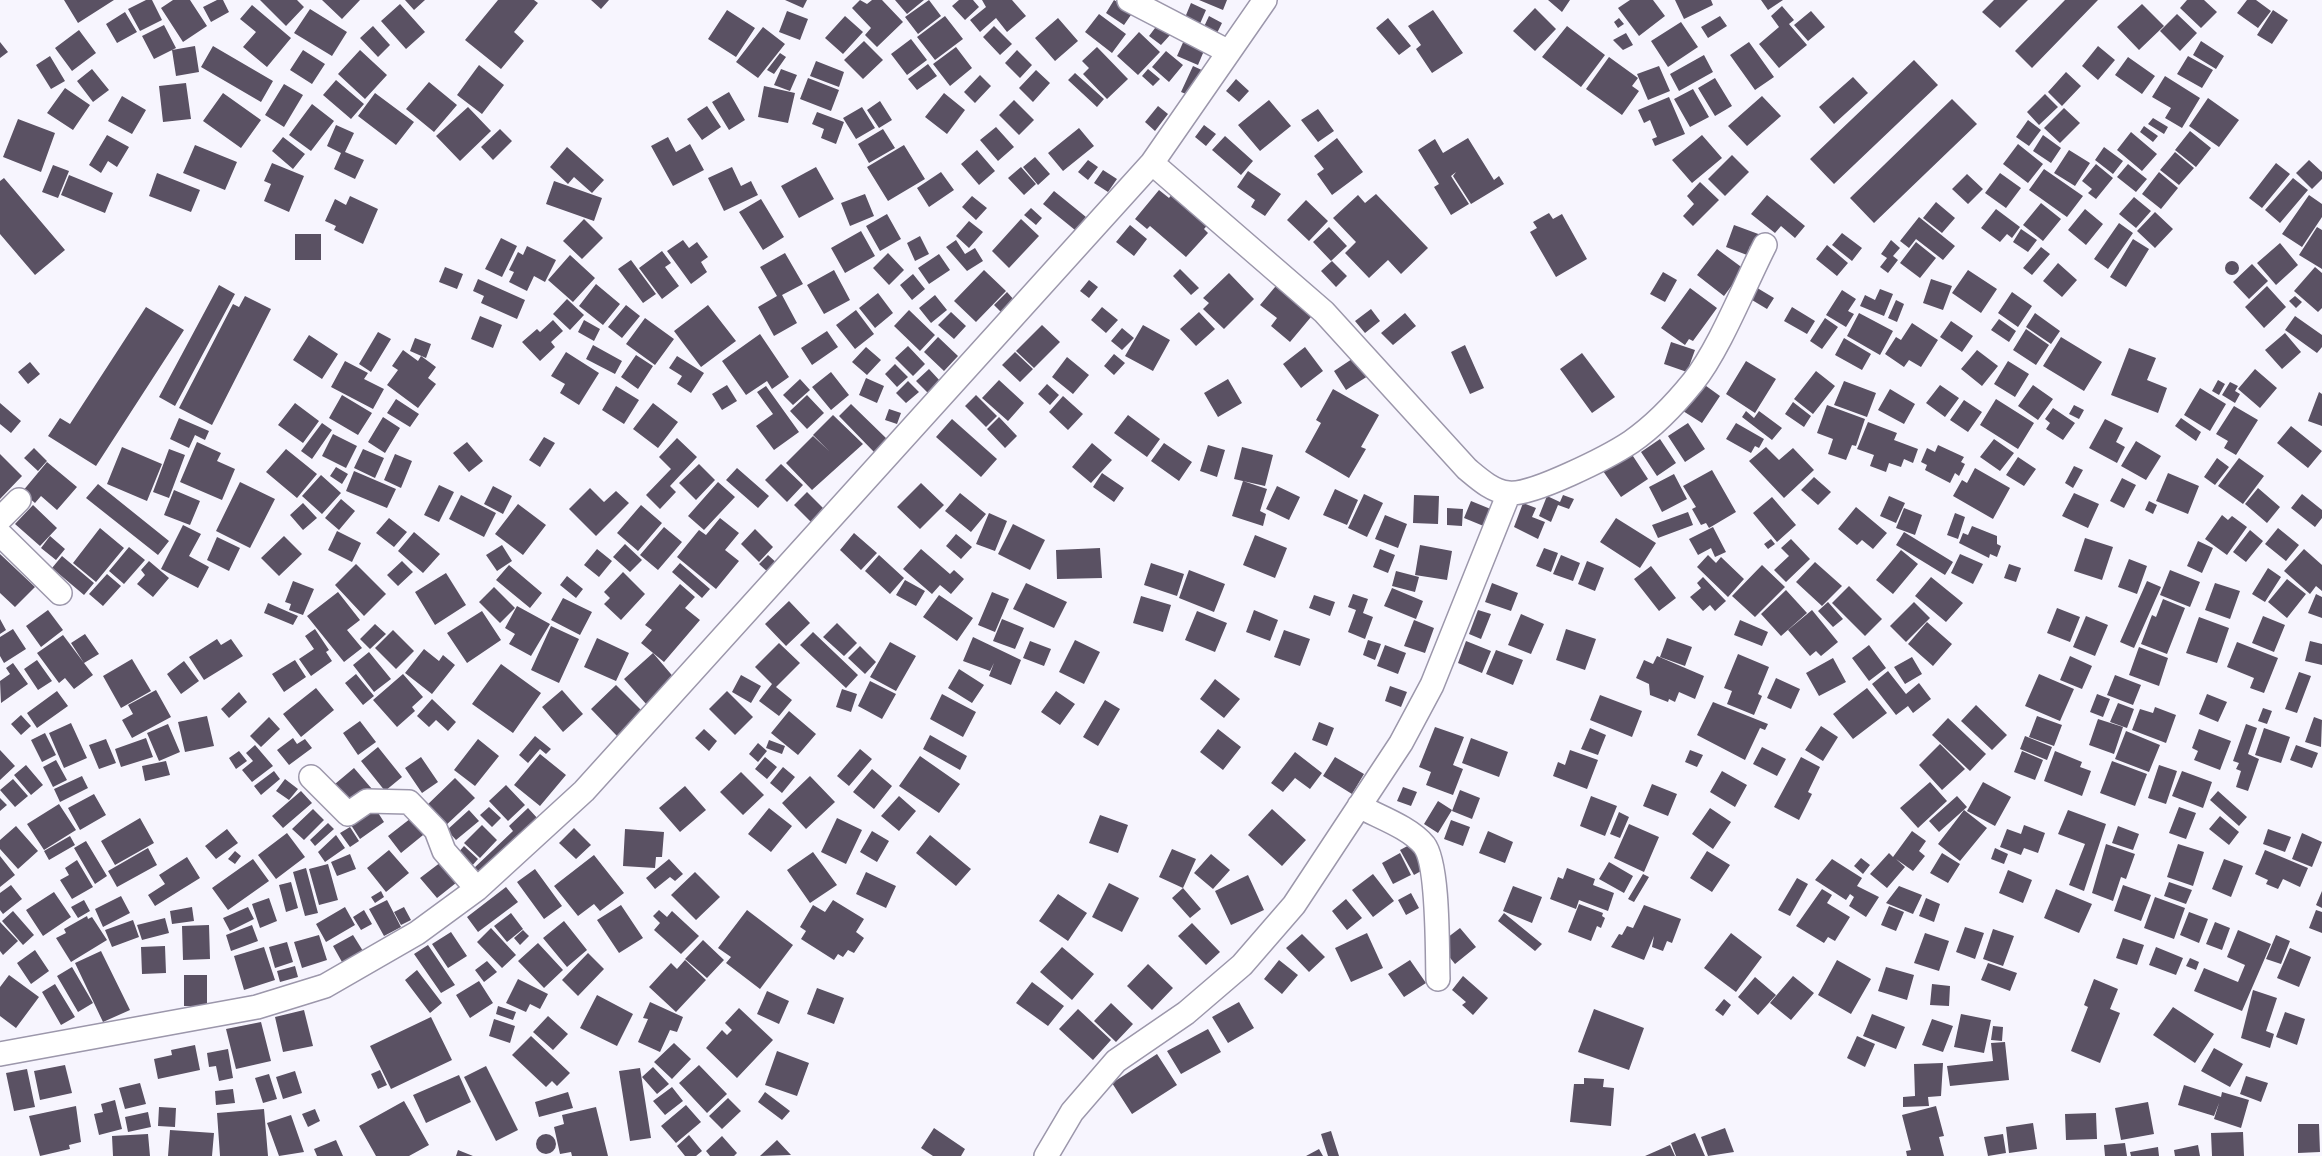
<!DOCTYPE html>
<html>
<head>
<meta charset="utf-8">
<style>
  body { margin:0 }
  canvas { display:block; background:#f7f5fe }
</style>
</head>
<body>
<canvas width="2322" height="1156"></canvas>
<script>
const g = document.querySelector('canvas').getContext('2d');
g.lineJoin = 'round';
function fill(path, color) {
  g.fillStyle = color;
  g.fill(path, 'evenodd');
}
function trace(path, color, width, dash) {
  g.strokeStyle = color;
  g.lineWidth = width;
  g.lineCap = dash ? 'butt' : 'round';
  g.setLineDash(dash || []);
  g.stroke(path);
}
const building = new Path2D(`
  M64,0H114L78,23Z
  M146,0H152L162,20L140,31L128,9Z
  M173,0H190L207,26L183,42L161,8Z
  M217,0H223L229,12L211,22L203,7Z
  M260,0H297L304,7L286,26Z
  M322,0H360L342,19Z
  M405,0H425L414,10Z
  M498,0H534L538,3L514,32L524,41L501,69L465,40Z
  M591,0H609L601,9Z
  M785,0H807L803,8Z
  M860,0L867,4L872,0H882L903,22L877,47L865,35L871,28L852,8Z
  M895,0H924L907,14Z
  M929,0L941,16L918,34L905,17Z
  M959,0H973L979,7L965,20L952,6Z
  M982,0H1012L1026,16L1007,32L996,18L980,32L970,20L986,7Z
  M1114,0L1133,12L1124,25L1106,13Z
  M1199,0H1227L1223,10Z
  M1548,0H1570L1562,12Z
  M1630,0H1653L1665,16L1639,36L1618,8Z
  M1675,0H1711L1713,5L1684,19Z
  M1761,0H1783L1768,10Z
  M1994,0H2028L2000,28L1982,12Z
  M2065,0H2098L2032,68L2015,51Z
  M2187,0H2204L2217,12L2201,28L2180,8Z
  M2247,0H2256L2271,11L2258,28L2237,13Z
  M1191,3L1206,10L1199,26L1184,20Z
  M400,4L425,32L406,49L381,21Z
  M2142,4L2164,26L2139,50L2117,27Z
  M252,5L291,38L267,67L243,47L256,32L240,19Z
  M1782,6L1794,20L1789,24L1807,45L1779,68L1759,44L1779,27L1771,16Z
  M1535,8L1556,29L1535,51L1513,31Z
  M310,9L347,32L332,56L294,33Z
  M727,10L755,28L736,57L708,39Z
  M1433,10L1463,53L1432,73L1416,49L1421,45L1408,26Z
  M2273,10L2288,20L2272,44L2257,35Z
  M787,11L808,19L800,40L779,32Z
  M1811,11L1825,27L1808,41L1794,25Z
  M125,12L137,32L117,43L106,24Z
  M1099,14L1126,34L1112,53L1085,32Z
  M2177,14L2197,33L2180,51L2160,31Z
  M845,16L863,32L843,54L825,38Z
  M945,16L963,39L935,60L917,37Z
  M1209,16L1222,23L1215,37L1202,31Z
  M1720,16L1727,26L1708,38L1701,27Z
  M1058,18L1078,41L1055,61L1035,38Z
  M1388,18L1411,46L1399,55L1376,28Z
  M1619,18L1624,24L1618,28L1614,22Z
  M1681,22L1698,47L1668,67L1651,41Z
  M1158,24L1171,34L1161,45L1149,36Z
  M164,25L176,48L154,59L142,36Z
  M373,26L390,45L378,57L360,38Z
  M994,26L1012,44L1000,55L983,37Z
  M1567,26L1605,55L1581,87L1542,57Z
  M763,27L785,44L758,78L736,62Z
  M79,30L96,53L72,71L55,48Z
  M1139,32L1160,52L1138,75L1117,56Z
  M1626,33L1633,45L1623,50L1613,40Z
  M1185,38L1206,46L1198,65L1177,56Z
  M911,39L927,60L907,75L891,54Z
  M864,41L883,60L863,79L844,60Z
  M2201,41L2224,56L2216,69L2193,55Z
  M0,42L8,52L0,58Z
  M1749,42L1774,77L1755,90L1730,55Z
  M195,46L199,72L176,76L172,50Z
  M213,46L273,81L261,102L201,67Z
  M2098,46L2115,60L2098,80L2082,66Z
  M956,47L972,68L950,86L933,64Z
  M1097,47L1128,79L1107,99L1083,74L1089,68L1082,61Z
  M303,50L325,64L312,84L290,70Z
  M360,50L387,75L365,99L338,74Z
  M1017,50L1032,65L1020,78L1005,63Z
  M1166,51L1183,65L1169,82L1152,67Z
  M780,53L786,57L774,74L767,70Z
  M1704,55L1713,72L1679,91L1670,74Z
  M50,56L65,81L51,89L36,65Z
  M2188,56L2213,70L2202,88L2177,74Z
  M1609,57L1638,78L1632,86L1639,91L1622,115L1586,89Z
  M2128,57L2155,76L2142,94L2115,75Z
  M1914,60L1938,85L1834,184L1810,159Z
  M816,61L844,72L839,87L810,76Z
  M928,64L937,76L917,90L908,79Z
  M479,65L504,85L482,114L457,95Z
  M1193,66L1204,71L1191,96L1181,92Z
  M1659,66L1670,91L1648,100L1637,74Z
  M92,69L109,90L93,102L77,81Z
  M781,69L797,75L790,91L774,85Z
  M1148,69L1160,79L1153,86L1142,76Z
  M1036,70L1050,83L1033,102L1019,88Z
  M2066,72L2081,86L2062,106L2048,92Z
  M1075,73L1104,99L1097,107L1068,80Z
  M980,75L991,86L975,103L964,92Z
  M2165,76L2200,98L2182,128L2165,118L2171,108L2152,97Z
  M1853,77L1868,93L1834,124L1819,107Z
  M808,78L839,90L831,111L800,99Z
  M1715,78L1732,106L1715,116L1698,88Z
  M1236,79L1249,91L1239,102L1226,91Z
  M336,80L364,104L351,119L323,95Z
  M429,82L457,105L434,132L406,109Z
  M186,83L191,119L163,122L159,86Z
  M284,84L303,95L284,127L265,115Z
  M764,86L795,93L788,123L758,117Z
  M65,88L90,105L73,130L47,113Z
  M1693,89L1709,117L1690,127L1674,99Z
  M729,92L745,120L729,130L712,102Z
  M223,93L261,120L241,148L203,121Z
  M375,93L414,122L396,145L358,116Z
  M944,93L965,110L947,134L925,117Z
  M2045,94L2058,107L2039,125L2027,112Z
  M122,96L146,110L132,134L108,121Z
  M1762,96L1781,116L1747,146L1728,126Z
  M1669,97L1685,134L1655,146L1652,139L1657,137L1650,120L1644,123L1638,110Z
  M2208,98L2239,120L2219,147L2189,126Z
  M1952,99L1977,124L1874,223L1850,198Z
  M1014,100L1034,120L1019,135L999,115Z
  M1269,100L1291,126L1260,151L1238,125Z
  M880,101L892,120L879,128L867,110Z
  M312,104L334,121L311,151L289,135Z
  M707,106L721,127L702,140L687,119Z
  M1158,106L1168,114L1155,131L1145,122Z
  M468,107L491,131L460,161L436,136Z
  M862,107L875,128L856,139L843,118Z
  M2064,108L2080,123L2060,143L2044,128Z
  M1318,109L1334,131L1318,142L1301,120Z
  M817,112L844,122L836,144L821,138L824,129L812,124Z
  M2153,118L2168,127L2164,134L2148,124Z
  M18,119L55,133L41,172L3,157Z
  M2028,120L2041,130L2029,146L2016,137Z
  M336,125L354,133L345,152L364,160L355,179L334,169L341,153L327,146Z
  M1204,125L1216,134L1206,146L1195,137Z
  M2144,126L2158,136L2153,142L2140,132Z
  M996,127L1014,147L998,161L980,140Z
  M1079,128L1094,146L1063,171L1048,153Z
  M500,129L512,141L493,160L481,147Z
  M883,129L895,148L869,163L858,144Z
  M2190,131L2211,148L2196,167L2175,150Z
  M2131,132L2157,154L2142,171L2117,150Z
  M107,135L129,147L117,167L108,161L101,173L89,165Z
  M1702,135L1722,158L1692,183L1672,160Z
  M2043,135L2061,148L2051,163L2033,151Z
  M1225,136L1253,161L1241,175L1212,150Z
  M283,137L305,154L293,169L272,151Z
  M668,137L676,152L690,144L704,170L673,186L651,146Z
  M1337,138L1363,172L1332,195L1317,174L1324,169L1314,156Z
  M1468,138L1494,180L1499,176L1504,184L1471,204L1453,176L1456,172L1451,176L1469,204L1451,215L1434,187L1439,184L1418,150L1435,139L1443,153Z
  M2018,144L2043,164L2028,183L2003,164Z
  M195,145L237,162L225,190L183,173Z
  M904,145L925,179L888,201L867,167Z
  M567,147L604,180L592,193L574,177L568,184L550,167Z
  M2104,147L2123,161L2113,174L2095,160Z
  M977,150L995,171L979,185L961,164Z
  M2069,150L2090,163L2075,186L2054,173Z
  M2175,152L2194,168L2179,185L2160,170Z
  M1732,155L1749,172L1725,196L1708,179Z
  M1035,157L1050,174L1038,185L1023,167Z
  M1088,160L1098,167L1088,180L1078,172Z
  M2309,160L2322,172V179L2312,189L2296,173Z
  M272,163L304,176L289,212L264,201L271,184L264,181Z
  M2276,163L2290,174L2262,208L2249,198Z
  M2096,164L2113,178L2096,199L2088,193L2092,189L2082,181Z
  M2128,164L2147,179L2136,192L2117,177Z
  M53,165L69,171L58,198L42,192Z
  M732,167L741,186L751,181L758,195L724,211L708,178Z
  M816,167L834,199L799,218L781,186Z
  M1021,167L1036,184L1024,195L1008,178Z
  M2044,169L2083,196L2067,217L2029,190Z
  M1103,170L1117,179L1108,192L1094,183Z
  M1248,171L1281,194L1265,216L1251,207L1255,200L1237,187Z
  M941,172L954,190L929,207L917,188Z
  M2159,172L2178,188L2161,209L2142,194Z
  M157,173L200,190L191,212L149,196Z
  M2000,173L2021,188L2006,208L1985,193Z
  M1967,174L1983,189L1968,204L1952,189Z
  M69,175L113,193L105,213L61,195Z
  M4,178L65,250L35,275L0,234V181Z
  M2293,178L2308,190L2280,223L2265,210Z
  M554,181L602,198L594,221L546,204Z
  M1700,182L1719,200L1693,226L1683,216L1694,204L1687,196Z
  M1176,189L1212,220L1204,229L1208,233L1186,257L1150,226L1147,229L1135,219L1159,190L1169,198Z
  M1054,191L1086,217L1075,230L1043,204Z
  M865,194L874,216L850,226L841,203Z
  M1376,194L1428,248L1401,274L1388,260L1369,278L1345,253L1356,242L1333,218L1358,195L1365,203Z
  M1767,195L1805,226L1795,238L1781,226L1775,233L1751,214Z
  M2309,195L2322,204V217L2302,247L2282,234Z
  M350,196L378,209L363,244L334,230L336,226L325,221L335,199L346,205Z
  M972,196L987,208L976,220L962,207Z
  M2134,197L2151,211L2136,228L2119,214Z
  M761,199L784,237L763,250L739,212Z
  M1306,200L1328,221L1309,241L1287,220Z
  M1936,202L1955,218L1942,233L1923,218Z
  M2041,203L2061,219L2043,241L2023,225Z
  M1031,208L1042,218L1036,225L1024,215Z
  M1996,209L2020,227L2012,238L2007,234L2000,242L1981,228Z
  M2085,209L2103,224L2086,245L2068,230Z
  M2155,212L2173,229L2155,248L2137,231Z
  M1549,213L1553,219L1562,214L1587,259L1556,277L1530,232L1537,228L1533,222Z
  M887,214L901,239L880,251L866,226Z
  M1919,217L1955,246L1943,260L1916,239L1909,248L1900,241Z
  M584,219L603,238L582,259L563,241Z
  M1021,219L1039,236L1009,268L992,251Z
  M969,221L983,232L969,248L956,236Z
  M2119,223L2133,233L2108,269L2094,259Z
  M1130,225L1147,239L1134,256L1116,242Z
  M1734,225L1761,235L1756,247L1750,246L1747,255L1726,247Z
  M1329,227L1347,246L1331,261L1313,242Z
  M2317,227L2322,230V269L2299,255Z
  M2021,229L2037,240L2028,252L2013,242Z
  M861,231L875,256L845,273L831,248Z
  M1842,233L1862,248L1852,261L1832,245Z
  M295,234H321V260H295Z
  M920,236L929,254L915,261L907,243Z
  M501,238L517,246L502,277L485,269Z
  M2133,239L2149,249L2126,287L2110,277Z
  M683,240L689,248L697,242L708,257L701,262L707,272L691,284L667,251Z
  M956,240L965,254L975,248L983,261L967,271L946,247Z
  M1891,240L1900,248L1893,256L1898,260L1888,273L1880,267L1887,258L1881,254Z
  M1916,242L1936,258L1920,278L1900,263Z
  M2280,243L2298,265L2276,285L2257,263Z
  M1827,245L1848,263L1837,276L1816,259Z
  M527,246L556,260L545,282L534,276L527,291L509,282L514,272L509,270L518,252L523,255Z
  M2041,247L2050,254L2032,275L2023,268Z
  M1717,249L1744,269L1724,296L1697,275Z
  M662,251L671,263L665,267L679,286L662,299L639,268Z
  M785,253L803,284L782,295L797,323L774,336L758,307L777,296L760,267Z
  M888,253L904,270L889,285L873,268Z
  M939,254L950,270L929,284L918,268Z
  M570,255L595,278L573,302L548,280Z
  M631,260L656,294L643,303L618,269Z
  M2225 268a7 7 0 1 1 14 0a7 7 0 1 1-14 0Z
  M1332,261L1347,276L1336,287L1321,271Z
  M2058,263L2077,280L2062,297L2043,281Z
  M2252,264L2268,281L2249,299L2233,282Z
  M445,267L463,274L457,289L439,282Z
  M2315,267L2322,273V308L2318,312L2294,291Z
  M1180,269L1199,288L1191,295L1173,276Z
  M834,270L850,300L824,314L807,285Z
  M984,270L1006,291L976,322L954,301Z
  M1968,270L1997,289L1981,313L1952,293Z
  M1663,272L1677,280L1665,302L1650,294Z
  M1229,273L1254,299L1224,329L1203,309L1209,303L1203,298Z
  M913,274L925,289L912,300L900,285Z
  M478,279L525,300L517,319L481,303L484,296L473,291Z
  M1931,279L1952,286L1943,310L1923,303Z
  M1089,280L1098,287L1089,298L1080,291Z
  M1280,281L1316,311L1290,342L1271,326L1277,318L1260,305Z
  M596,284L620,304L603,325L579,306Z
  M219,285L235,294L175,406L159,397Z
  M1754,286L1774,298L1767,309L1747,297Z
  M2267,286L2286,307L2264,328L2245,307Z
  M1690,288L1717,308L1693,341L1689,339L1685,345L1661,328Z
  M1880,289L1893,294L1884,316L1860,306L1865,295L1875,300Z
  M1842,290L1856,299L1848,311L1854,314L1846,327L1826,315Z
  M1007,292L1015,301L1003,314L994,305Z
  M2012,292L2032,306L2018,327L1998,313Z
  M878,293L893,313L875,328L859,308Z
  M935,295L947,310L931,323L919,308Z
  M245,296L271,309L212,425L179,408L233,304L239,307Z
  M2295,296L2302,302L2296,308L2289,301Z
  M567,299L584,315L570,330L553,314Z
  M1896,300L1904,304L1897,322L1888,318Z
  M626,305L640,316L622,338L608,327Z
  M708,305L736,341L701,367L674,331Z
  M146,307L184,330L96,466L48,436L60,418L70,424Z
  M1102,307L1118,320L1106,333L1091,320Z
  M1792,307L1815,321L1807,334L1784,321Z
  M1371,309L1380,321L1365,333L1355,321Z
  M856,310L874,334L855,349L836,325Z
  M909,310L935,335L920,351L894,326Z
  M951,312L966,326L954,339L938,325Z
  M1199,312L1215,329L1196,346L1180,329Z
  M1405,313L1416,326L1393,345L1381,333Z
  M1859,313L1893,331L1880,355L1847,336Z
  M2035,313L2060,331L2051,344L2026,327Z
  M480,316L502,325L493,348L471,339Z
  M2295,316L2322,335V347L2317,353L2285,330Z
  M645,318L674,339L655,365L626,344Z
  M1825,318L1838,327L1822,349L1810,341Z
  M1999,319L2016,331L2009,342L1991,330Z
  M553,320L563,331L551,342L555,347L540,361L522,342L537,329L540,332Z
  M584,320L600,329L594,341L578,332Z
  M1951,321L1973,336L1962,352L1940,337Z
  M1912,323L1938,340L1921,367L1909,360L1904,367L1885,354L1896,337L1901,340Z
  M1042,325L1060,342L1034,368L1016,351Z
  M1143,325L1170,340L1153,371L1125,356Z
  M1122,328L1134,338L1122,350L1111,341Z
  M2026,329L2049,345L2036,365L2013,350Z
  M827,331L838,347L812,365L801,348Z
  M378,332L391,339L371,372L359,364Z
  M2285,333L2301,352L2282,369L2265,350Z
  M760,334L789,377L772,389L767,381L746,395L722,361Z
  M309,335L338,354L322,379L293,360Z
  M938,337L958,356L944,371L924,352Z
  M2061,337L2102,362L2084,391L2043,366Z
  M415,338L431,344L426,358L410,351Z
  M1844,338L1871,354L1862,370L1835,355Z
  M1671,342L1695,350L1687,372L1664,364Z
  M593,345L622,361L615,374L586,359Z
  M1465,345L1484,388L1470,394L1451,352Z
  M908,346L925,364L913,376L895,358Z
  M866,347L881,360L867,375L852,362Z
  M1305,347L1323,371L1301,388L1283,364Z
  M2129,348L2156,358L2147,380L2167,388L2158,413L2111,395Z
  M403,350L418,361L421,356L436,367L428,378L436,384L418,408L387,385L398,370L392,366Z
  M1977,350L1998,366L1982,386L1961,369Z
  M566,352L599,373L579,405L560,393L565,384L551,376Z
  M1015,352L1033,369L1020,382L1002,365Z
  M1582,353L1615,397L1592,413L1560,369Z
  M1114,354L1125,363L1114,375L1104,366Z
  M636,355L653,366L638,389L621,377Z
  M677,356L704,373L691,393L677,384L682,376L669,368Z
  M1067,357L1089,375L1073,394L1052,377Z
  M1355,357L1368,376L1346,390L1334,371Z
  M345,361L368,373L364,379L384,389L373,409L331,387Z
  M1746,361L1776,379L1755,413L1726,394Z
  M2008,361L2029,374L2015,397L1994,384Z
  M30,362L40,374L28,384L18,372Z
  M895,364L908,377L897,387L885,374Z
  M929,369L941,382L928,393L916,381Z
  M2255,369L2277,388L2260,408L2238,389Z
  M1816,371L1835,386L1813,414L1794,399Z
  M831,372L849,395L831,410L812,387Z
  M866,378L884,386L877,403L859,395Z
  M800,379L810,390L793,405L783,395Z
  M1228,379L1242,403L1218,417L1204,393Z
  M999,380L1024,403L1008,421L982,398Z
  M2218,380L2225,384L2219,395L2212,391Z
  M908,381L919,392L906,403L896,393Z
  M1844,381L1876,393L1867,417L1834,405Z
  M2230,382L2238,386L2235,391L2240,394L2235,403L2222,395Z
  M1702,383L1720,396L1702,423L1683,411Z
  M1047,384L1059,395L1050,405L1038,394Z
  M727,385L737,401L722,410L712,394Z
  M1940,385L1959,398L1945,417L1926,403Z
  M2033,385L2053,399L2038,420L2018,406Z
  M616,386L639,400L624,424L602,410Z
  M766,386L799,432L774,450L756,426L773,414L757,392Z
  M2200,388L2226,404L2210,431L2184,415Z
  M1333,389L1379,415L1361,447L1366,449L1349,478L1305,452L1321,423L1316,420Z
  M1890,389L1915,404L1904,424L1878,410Z
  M2319,392L2322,394V426L2308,421Z
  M342,395L372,413L358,435L329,418Z
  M807,395L824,413L807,429L790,411Z
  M976,395L997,416L986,427L965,406Z
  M1063,396L1083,414L1068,430L1049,412Z
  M396,399L419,414L410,427L387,413Z
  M1996,399L2034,423L2018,449L1980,425Z
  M1964,400L1982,412L1968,432L1950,420Z
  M1793,402L1811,416L1804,427L1785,414Z
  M0,403L21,421L11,433L0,424Z
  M295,403L319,421L303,443L278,425Z
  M653,403L678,422L658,448L633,429Z
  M851,404L887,439L874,452L839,416Z
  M1827,405L1865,419L1856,446L1852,445L1846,460L1828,454L1833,439L1817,433Z
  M2074,405L2084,410L2079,419L2069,414Z
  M2234,406L2258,420L2236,455L2224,448L2228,441L2216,434Z
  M2053,408L2075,423L2063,440L2046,429L2050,423L2045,419Z
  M889,409L901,413L897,424L885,420Z
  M1746,411L1754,418L1759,411L1782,428L1772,440L1742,417Z
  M833,415L863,444L812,490L786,463L813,436L829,451L813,435Z
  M1128,415L1160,439L1147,457L1114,433Z
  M383,417L400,428L385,453L368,442Z
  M999,417L1017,436L1005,448L987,429Z
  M179,418L209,431L205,440L195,435L189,448L170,439Z
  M2181,418L2201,432L2196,441L2175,426Z
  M952,419L997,459L981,477L936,437Z
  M2105,419L2123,428L2116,442L2125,447L2117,463L2089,448Z
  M1868,422L1897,433L1894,440L1918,449L1913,463L1904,459L1901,467L1889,463L1886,472L1870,466L1874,455L1857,449Z
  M322,423L332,430L312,459L301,451Z
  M1688,423L1705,449L1685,462L1668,436Z
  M1736,423L1764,439L1759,448L1755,446L1751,453L1726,439Z
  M2291,426L2322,451L2308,468L2277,443Z
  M333,434L357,446L346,468L322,456Z
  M544,437L555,443L540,467L529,460Z
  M677,438L697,457L670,486L676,492L660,509L646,495L671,469L659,457Z
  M1660,439L1676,463L1657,476L1641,452Z
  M1994,439L2014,453L2000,471L1980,457Z
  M2136,441L2161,456L2146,480L2121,466Z
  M197,442L221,453L217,461L235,469L222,500L180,482Z
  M467,442L483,461L469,472L453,453Z
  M1092,443L1112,460L1091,483L1072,467Z
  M1164,443L1192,462L1179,481L1151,461Z
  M1208,445L1225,450L1217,477L1200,471Z
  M1938,445L1964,457L1961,462L1965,464L1959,476L1955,473L1950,483L1925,470L1927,465L1921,462L1927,448L1935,452Z
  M122,447L162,464L147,501L107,484Z
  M1242,447L1273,455L1265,486L1234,479Z
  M1766,447L1779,460L1793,448L1814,470L1784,498L1749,461Z
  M34,448L47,461L38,471L24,458Z
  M169,449L185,455L169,498L153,492Z
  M286,449L317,474L297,498L266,472Z
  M363,449L384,458L375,478L354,468Z
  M1631,453L1648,479L1621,497L1603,471Z
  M0,454L22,476L0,499Z
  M395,454L412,461L401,488L384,480Z
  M2018,457L2036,469L2024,486L2006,475Z
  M2217,458L2229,467L2215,485L2204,477Z
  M2239,458L2264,476L2243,504L2218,486Z
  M47,462L77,487L57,510L41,496L35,503L22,492Z
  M699,464L715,480L696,500L679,483Z
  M781,464L803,485L787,502L765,480Z
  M2074,466L2083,470L2073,488L2065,483Z
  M336,467L348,474L342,484L330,476Z
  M737,468L769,496L758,508L726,480Z
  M1975,468L2010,488L1993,519L1953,496L1962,480L1967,483Z
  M1712,470L1736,512L1709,528L1706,523L1701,525L1692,509L1696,507L1683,486Z
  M354,471L396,489L387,508L346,491Z
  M1102,473L1124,488L1114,502L1093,487Z
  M2168,473L2199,486L2188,514L2156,501Z
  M1674,474L1687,499L1662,512L1649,487Z
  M321,475L341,493L322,514L302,496Z
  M1814,477L1831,492L1818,505L1801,490Z
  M2122,478L2136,485L2124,508L2110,501Z
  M1243,481L1267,489L1260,511L1266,514L1263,526L1232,516Z
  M240,482L275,499L250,548L216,531Z
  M718,482L735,497L704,530L688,516Z
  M921,483L944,505L920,529L897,507Z
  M98,484L169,541L158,555L86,498Z
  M439,485L454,492L439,522L424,515Z
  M493,486L512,496L503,514L484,504Z
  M1277,486L1300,497L1289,520L1266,509Z
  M590,488L604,502L616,491L629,503L596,536L569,509Z
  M2258,488L2280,507L2267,523L2245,504Z
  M1335,489L1358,500L1347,525L1323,515Z
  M174,490L200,501L190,525L164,515Z
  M807,492L823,508L811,522L794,505Z
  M960,493L986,514L971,532L945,511Z
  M2074,493L2099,504L2088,528L2062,516Z
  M1364,494L1383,503L1367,537L1348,528Z
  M2302,494L2322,510V518L2315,527L2291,508Z
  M461,495L496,513L484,537L449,519Z
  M1414,495L1439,496L1438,524L1413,523Z
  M1563,495L1574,499L1569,509L1558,505L1551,522L1539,516L1547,496L1560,502Z
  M1889,496L1905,503L1896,523L1880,516Z
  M1772,497L1796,525L1777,542L1753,513Z
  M341,499L355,511L339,530L325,518Z
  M1471,501L1493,510L1486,527L1464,518Z
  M2149,501L2157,505L2153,514L2145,510Z
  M303,503L317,518L303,530L290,515Z
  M1523,503L1536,508L1532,517L1545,522L1538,539L1514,527Z
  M518,504L546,525L523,555L495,534Z
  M33,505L57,528L40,546L15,524Z
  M641,505L662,523L638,551L617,533Z
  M1856,507L1887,533L1873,549L1862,540L1857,545L1838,529Z
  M1447,508L1463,509L1462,526L1447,525Z
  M1904,508L1922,515L1915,535L1896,528Z
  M1688,512L1693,525L1658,538L1652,525Z
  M989,513L1007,521L995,551L976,544Z
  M1955,513L1965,517L1958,539L1947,535Z
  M1385,515L1407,524L1398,548L1375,539Z
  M2222,515L2228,520L2232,516L2247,527L2227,555L2205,539Z
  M389,518L407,532L394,547L376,533Z
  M720,518L739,533L725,550L739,561L716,589L677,557L699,530L706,535Z
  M1616,518L1656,543L1640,568L1600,542Z
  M1013,524L1045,540L1030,570L998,554Z
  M183,525L201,534L189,556L209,567L198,588L161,569Z
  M1972,526L1997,536V544L2001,546L1997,557L1990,554L1989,558L1959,543L1963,533L1968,535Z
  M664,527L682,542L658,570L640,555Z
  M1713,527L1726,552L1715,557L1711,548L1698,555L1689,539Z
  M100,528L124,548L96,582L73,563Z
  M2278,528L2299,545L2286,561L2265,544Z
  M755,529L773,547L759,562L741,544Z
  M2250,530L2263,541L2246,562L2233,552Z
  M337,531L361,543L352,562L328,550Z
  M414,532L440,554L423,573L398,551Z
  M1904,532L1953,562L1945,575L1896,545Z
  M854,533L877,553L861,570L840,550Z
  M956,534L972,547L961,559L946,546Z
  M1255,535L1287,548L1275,578L1243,565Z
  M50,536L65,549L56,560L41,548Z
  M284,536L302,554L279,576L261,558Z
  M217,537L240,548L229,571L207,560Z
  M2085,538L2113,547L2102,580L2074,571Z
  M1771,539L1775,544L1768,549L1764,544Z
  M1791,539L1810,559L1786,582L1774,570L1789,556L1781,548Z
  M2198,541L2213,548L2202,573L2187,566Z
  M625,544L642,560L630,572L613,557Z
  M502,545L512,561L497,571L486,555Z
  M1420,545L1452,551L1447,580L1415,575Z
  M129,547L145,560L124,584L109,571Z
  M1100,548L1102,578L1057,579L1056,550Z
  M1544,548L1558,553L1551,572L1536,566Z
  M597,549L612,561L599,577L584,565Z
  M921,549L950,574L954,570L964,579L951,594L940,585L932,594L903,569Z
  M1380,549L1395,555L1388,573L1373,567Z
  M2304,549L2322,565V591L2316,586L2310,594L2284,571Z
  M1901,550L1918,564L1893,594L1876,580Z
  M0,554L35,587L15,607L0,593Z
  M1960,554L1983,564L1973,584L1951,573Z
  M768,555L779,565L770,574L759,564Z
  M879,555L904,578L890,594L865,571Z
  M1561,555L1580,563L1573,581L1553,574Z
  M1708,555L1716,563L1721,557L1744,579L1728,597L1697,567Z
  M62,556L94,583L84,595L52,568Z
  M2129,559L2147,566L2137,594L2118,587Z
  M149,561L169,578L153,597L137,584L145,575L141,570Z
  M402,561L413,572L398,586L387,575Z
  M1587,561L1604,568L1595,591L1578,584Z
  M1815,562L1842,586L1822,606L1796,582Z
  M680,563L710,589L702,598L672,572Z
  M1151,563L1184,574L1177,596L1144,585Z
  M356,564L386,594L364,616L335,585Z
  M2009,564L2021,568L2016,582L2004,578Z
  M509,565L542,593L530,608L496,580Z
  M1762,565L1785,587L1755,617L1732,596Z
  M1651,566L1676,598L1659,611L1634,579Z
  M2268,568L2281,577L2265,602L2252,594Z
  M1189,570L1225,584L1214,612L1179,598Z
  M2170,570L2200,582L2190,607L2160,595Z
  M1396,571L1419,577L1415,592L1392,586Z
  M623,572L645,594L621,620L604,604L610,598L604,592Z
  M446,573L466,605L435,625L415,592Z
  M107,574L121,586L103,606L89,594Z
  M567,576L583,589L576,598L560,585Z
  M1703,577L1726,601L1715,611L1710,605L1703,611L1690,597L1701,588L1697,583Z
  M1931,577L1963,603L1946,622L1915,596Z
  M2287,579L2306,594L2287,618L2268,602Z
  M905,580L925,591L916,606L896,595Z
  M293,581L314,589L303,615L289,610L291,604L285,602Z
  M2147,581L2161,587L2134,648L2120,642Z
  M1026,583L1067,602L1054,628L1013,609Z
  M1492,583L1518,593L1511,611L1485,602Z
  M2215,583L2240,591L2230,619L2205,610Z
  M680,584L695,597L685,608L700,620L664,662L641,643L652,630L645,625Z
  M1849,586L1882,619L1865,636L1832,603Z
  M494,587L515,608L500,623L479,602Z
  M1392,588L1423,601L1416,619L1384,606Z
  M1786,590L1807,613L1781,636L1761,614Z
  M338,592L360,620L347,630L362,648L344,662L307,616Z
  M992,592L1009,599L995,632L978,625Z
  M1353,594L1368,599L1363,613L1373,617L1365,639L1348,632L1356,610L1348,607Z
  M2316,594L2322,597V618L2308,613Z
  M939,595L973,618L957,641L923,617Z
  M1314,595L1335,602L1330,616L1309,608Z
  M1141,596L1171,605L1163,632L1133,623Z
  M563,598L592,612L580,635L551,620Z
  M2163,599L2185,608L2167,654L2141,644L2152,615L2156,617Z
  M789,601L810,623L786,646L765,624Z
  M1828,602L1843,619L1833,627L1818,611Z
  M1914,602L1930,618L1906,642L1890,626Z
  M268,603L298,616L293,625L264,613Z
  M517,606L550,624L531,656L509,644L515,634L505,628Z
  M2057,608L2080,617L2070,642L2047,633Z
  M48,610L63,630L41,647L26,626Z
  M1254,610L1278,620L1270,641L1246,632Z
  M1478,610L1491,614L1481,639L1469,634Z
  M1812,610L1838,642L1821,656L1816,651L1810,656L1788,630Z
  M482,611L501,640L467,663L447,633Z
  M1197,611L1227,623L1215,652L1185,640Z
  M1521,614L1544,624L1531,654L1508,645Z
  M2086,616L2108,625L2095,656L2073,647Z
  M2263,616L2285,625L2274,652L2252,643Z
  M2199,617L2229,628L2217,663L2186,653Z
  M0,619L6,630L0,634Z
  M1002,619L1024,628L1015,649L993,641Z
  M1414,620L1434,628L1425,653L1404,646Z
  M1740,620L1768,632L1762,646L1734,635Z
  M1927,622L1952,644L1933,666L1908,644Z
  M837,623L857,643L844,656L823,637Z
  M375,624L386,634L370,649L360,639Z
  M551,626L579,639L559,683L531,670Z
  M13,629L26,649L4,663L0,656V637Z
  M315,629L329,650L326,652L332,661L311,676L299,659L314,649L305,636Z
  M1566,629L1596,639L1585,670L1556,660Z
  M393,630L414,651L396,669L375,648Z
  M1284,630L1310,639L1300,666L1274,657Z
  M813,632L858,675L846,688L800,645Z
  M85,634L99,654L84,663L71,643Z
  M63,635L93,675L74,689L65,678L59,683L37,653Z
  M973,637L1021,660L1011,685L989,676L994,663L990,671L963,661Z
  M597,638L629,653L616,681L584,667Z
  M1667,638L1692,647L1685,666L1660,657Z
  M217,639L221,645L231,639L243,656L204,680L189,657Z
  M1075,640L1100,652L1084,684L1059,672Z
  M1368,640L1381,644L1375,660L1363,655Z
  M1030,641L1051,649L1044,666L1023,658Z
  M1466,641L1491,651L1482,673L1458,663Z
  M2310,641L2322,644V665L2305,661Z
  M890,642L916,656L896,691L870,677Z
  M2237,642L2278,658L2264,693L2250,688L2254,678L2227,667Z
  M779,643L800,663L776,687L792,700L779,716L759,701L772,684L755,667Z
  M1385,645L1406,653L1398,674L1377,666Z
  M1869,645L1886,668L1869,681L1852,658Z
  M860,646L876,662L865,674L848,658Z
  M2139,647L2168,658L2159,686L2129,675Z
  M424,649L439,661L443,655L455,665L432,694L405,673Z
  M1496,650L1523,660L1513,685L1486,674Z
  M369,652L391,679L374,692L353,665Z
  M653,653L676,680L647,705L624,679Z
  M1738,654L1769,667L1758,694L1762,696L1754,715L1727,704L1732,691L1724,688Z
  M1657,656L1704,676L1695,699L1679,692L1675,702L1669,699L1668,702L1650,695L1649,684L1636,678L1644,660L1653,664Z
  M2070,656L2092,666L2082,689L2060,680Z
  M1912,657L1922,674L1905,684L1894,667Z
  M1833,658L1846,682L1819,696L1806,673Z
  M132,659L151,691L121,708L103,676Z
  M37,660L52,681L38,690L24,669Z
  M295,660L306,677L284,692L272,674Z
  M184,661L199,681L181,694L167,674Z
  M13,663L28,684L1,703L0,681L10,674L6,668Z
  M501,664L541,693L513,733L472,704Z
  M959,669L984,685L972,703L948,688Z
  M1888,671L1906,694L1919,683L1931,699L1913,713L1908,706L1896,715L1872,684Z
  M2299,672L2311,676L2297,713L2285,709Z
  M356,674L374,696L363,705L345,683Z
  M403,674L423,697L412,707L415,711L397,727L373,700Z
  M2039,674L2074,689L2060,721L2025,706Z
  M741,675L761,686L751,703L732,692Z
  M2115,675L2141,685L2133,705L2107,695Z
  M1776,678L1800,689L1791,709L1767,698Z
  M1215,679L1240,699L1224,718L1200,699Z
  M870,681L896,694L882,719L858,706Z
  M616,685L643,712L617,736L591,709Z
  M1390,686L1407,692L1401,707L1385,701Z
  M316,688L334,710L301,737L283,714Z
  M1867,688L1887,713L1853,739L1833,714Z
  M842,689L857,694L851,712L836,707Z
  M156,690L171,717L132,738L122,720L133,714L128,705Z
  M562,690L583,714L563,732L542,707Z
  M57,691L68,706L37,728L27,713Z
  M727,691L753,717L735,735L709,709Z
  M1056,691L1075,704L1060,725L1041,712Z
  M239,692L247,702L229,718L221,709Z
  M942,694L976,712L963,737L930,719Z
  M2097,694L2110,699L2103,717L2090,712Z
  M2207,694L2227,702L2218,722L2199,714Z
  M1600,695L1642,711L1632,737L1590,720Z
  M432,699L456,722L448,731L436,720L429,727L417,716Z
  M1105,700L1120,709L1098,746L1083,737Z
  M1713,702L1768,724L1765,730L1760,728L1745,760L1697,735Z
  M2118,703L2134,709L2127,728L2110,722Z
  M1976,705L2007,735L1992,750L1961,721Z
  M2155,707L2176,715L2166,743L2132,730L2140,709L2153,713Z
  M2263,708L2272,711L2267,724L2258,721Z
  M789,711L816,734L798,755L771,733Z
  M21,715L31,726L21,735L11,724Z
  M207,716L214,746L185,752L178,722Z
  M2037,716L2062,725L2054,746L2029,737Z
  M269,717L280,729L261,747L250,736Z
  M2314,717L2322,720L2321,747L2305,742Z
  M1948,718L1986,754L1970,771L1932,735Z
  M2098,719L2123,727L2114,754L2089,745Z
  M360,721L376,742L358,755L343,733Z
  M1319,722L1334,728L1327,746L1312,740Z
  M71,723L87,758L64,768L49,733Z
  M168,724L180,752L159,761L147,733Z
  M2246,724L2257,728L2248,754L2259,759L2248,791L2236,787L2241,771L2236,769L2239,763L2233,761Z
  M1821,726L1838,737L1823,761L1805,750Z
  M1435,727L1464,737L1453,765L1463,769L1453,795L1426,785L1431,772L1419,767Z
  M1590,728L1606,735L1598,755L1581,749Z
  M2264,728L2290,737L2281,763L2255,755Z
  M704,729L717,741L709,751L695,738Z
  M1218,729L1241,747L1223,770L1200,752Z
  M2199,729L2231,741L2220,770L2194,760L2198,751L2192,748Z
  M2126,731L2160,745L2149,772L2115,759Z
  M45,733L56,755L42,762L31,740Z
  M930,735L967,756L960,770L923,749Z
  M535,736L551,749L546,754L540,749L528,763L519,755Z
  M2025,736L2052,747L2047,760L2020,749Z
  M146,738L153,757L121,767L115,749Z
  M293,738L297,744L305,739L312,748L289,765L277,750Z
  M1471,738L1508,752L1499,777L1462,763Z
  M106,739L116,763L99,769L89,745Z
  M478,739L499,756L475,786L454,770Z
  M769,740L785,746L782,754L766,748Z
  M758,743L767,751L758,762L749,754Z
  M1940,744L1965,769L1942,790L1919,765Z
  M255,745L273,766L252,782L242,770L253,761L246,753Z
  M2296,745L2318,753L2312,768L2290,760Z
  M378,747L402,777L385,791L361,761Z
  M1762,747L1786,759L1777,776L1753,764Z
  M860,749L872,759L849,786L837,776Z
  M0,750L15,766L0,780Z
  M1570,750L1598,760L1587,789L1553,776L1558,762L1565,765Z
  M1690,750L1703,755L1697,767L1685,762Z
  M239,751L247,761L236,769L229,758Z
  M2022,751L2043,760L2035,780L2014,772Z
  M2055,751L2082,762L2080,767L2091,771L2082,796L2044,781Z
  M1295,752L1322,773L1310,789L1295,778L1283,792L1271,783Z
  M540,754L566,775L540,806L514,785Z
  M920,756L960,784L939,813L899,786Z
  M421,757L438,782L422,793L405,768Z
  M765,757L777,767L767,779L755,769Z
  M1335,757L1364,774L1352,794L1323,776Z
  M1801,757L1820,767L1808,792L1812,794L1799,820L1774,807Z
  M56,760L67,780L53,787L43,767Z
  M166,761L170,775L145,781L142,766Z
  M2112,761L2147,774L2135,806L2100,793Z
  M26,765L43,785L31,795L14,775Z
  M2159,765L2177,771L2166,804L2148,798Z
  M783,767L795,777L782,793L770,783Z
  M354,768L372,789L353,805L335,784Z
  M872,769L892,786L874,809L853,792Z
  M274,771L280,779L261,795L254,786Z
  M1722,771L1747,785L1735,807L1710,792Z
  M2182,771L2212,782L2203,808L2172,796Z
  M741,772L764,795L743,815L720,792Z
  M82,776L88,788L60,802L54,789Z
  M810,776L835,802L806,829L782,803Z
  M455,778L475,798L443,828L424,808Z
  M13,779L28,796L15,807L0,790Z
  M285,779L298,789L289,800L276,791Z
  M1930,782L1947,801L1918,828L1900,808Z
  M1983,782L2011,797L1995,826L1967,811Z
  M1652,784L1677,794L1668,816L1643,806Z
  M506,785L525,805L508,821L489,801Z
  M685,786L706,810L680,832L659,808Z
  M1403,787L1417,792L1411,806L1397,801Z
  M1460,790L1480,798L1472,819L1452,811Z
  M301,791L312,803L283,828L272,816Z
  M2218,791L2247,817L2239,826L2210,800Z
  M94,794L106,815L80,830L68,808Z
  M899,796L916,811L899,831L881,816Z
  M1591,796L1617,806L1605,836L1580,826Z
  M1957,796L1967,807L1939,832L1929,821Z
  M0,798L7,805L0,811Z
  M1438,801L1452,810L1438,833L1424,824Z
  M59,804L76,830L44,850L27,824Z
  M489,807L501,818L492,827L480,815Z
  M2179,807L2196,813L2186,839L2169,833Z
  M375,808L384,822L360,839L351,825Z
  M528,808L539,820L479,875L473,869L513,831L509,826Z
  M769,808L792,826L771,852L748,834Z
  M1710,808L1731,822L1713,849L1692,834Z
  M313,809L324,820L304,840L292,829Z
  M1272,809L1306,840L1282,866L1248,835Z
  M469,810L479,821L456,840L447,830Z
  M1964,810L1987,828L1960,861L1938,844Z
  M2068,810L2106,824L2084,891L2069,885L2085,844L2058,834Z
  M1619,812L1629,817L1620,838L1610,834Z
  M415,815L428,831L401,853L388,836Z
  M1100,815L1128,825L1118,853L1089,843Z
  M2220,816L2239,832L2229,845L2209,829Z
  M140,818L154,843L115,865L101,841Z
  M837,818L862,830L846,864L821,852Z
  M1451,820L1470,827L1463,846L1444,839Z
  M328,823L334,829L315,846L310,840Z
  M1629,824L1659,837L1644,872L1614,858Z
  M482,825L497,840L480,858L464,843Z
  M2024,825L2045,833L2038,853L2024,848L2021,855L2000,847L2007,829L2021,834Z
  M16,826L38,851L18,869L0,849V840Z
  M2118,826L2139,834L2133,850L2112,843Z
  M350,827L359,841L350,847L340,833Z
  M574,828L591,845L576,859L559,843Z
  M227,829L238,843L216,859L205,846Z
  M625,829L664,832L662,857H656L655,868L623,866Z
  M2268,829L2291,837L2285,852L2263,844Z
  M872,831L889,841L877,862L860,852Z
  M1488,831L1513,842L1505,863L1479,853Z
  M1912,831L1926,841L1919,851L1925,856L1913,871L1896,859L1905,867L1887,888L1870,874L1889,853L1893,857Z
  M287,833L305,857L276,879L258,855Z
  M2302,833L2322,842L2312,867L2292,859Z
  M336,835L345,848L325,862L318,852Z
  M930,835L971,869L956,886L916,853Z
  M70,836L75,845L49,860L44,851Z
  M86,841L107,876L95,884L74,848Z
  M1415,842L1428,867L1414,875L1400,850Z
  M2106,844L2135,854L2126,879L2121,877L2113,901L2092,893Z
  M2178,844L2204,852L2193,886L2167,877Z
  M464,846L478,859L471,867L457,854Z
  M148,848L157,865L117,887L108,871Z
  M1995,848L2008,854L2004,864L1991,859Z
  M1172,849L1196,859L1183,888L1159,877Z
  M389,850L409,873L386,892L367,868Z
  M2265,850L2308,868L2300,887L2283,879L2278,889L2266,884L2268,880L2255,874Z
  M235,851L241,856L235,864L228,859Z
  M1707,851L1730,865L1712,892L1690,878Z
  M813,852L837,885L810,903L787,870Z
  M1400,853L1411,875L1393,884L1382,863Z
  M1942,853L1960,864L1948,883L1930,873Z
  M350,854L356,869L337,876L331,862Z
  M1211,854L1230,870L1213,889L1194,873Z
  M594,855L624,893L600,911L594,904L578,916L554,886Z
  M0,856L15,875L0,887Z
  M187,857L200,878L155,906L148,895L165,884L159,875Z
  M1861,858L1870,865L1863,874L1854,866Z
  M253,859L269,881L228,910L212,888Z
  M445,859L461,879L437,898L420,878Z
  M669,859L683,874L675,881L670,877L655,889L646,878Z
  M1832,859L1862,878L1857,886L1879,897L1866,917L1849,906L1854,897L1850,894L1846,900L1815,880Z
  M2224,859L2243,866L2231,897L2212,889Z
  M77,860L93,887L72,899L60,880L69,875L65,868Z
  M1609,862L1633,876L1624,893L1599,879Z
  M328,864L338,900L319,905L309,869Z
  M306,868L318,913L305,916L293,872Z
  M1567,868L1595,879L1593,885L1614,893L1608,911L1579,900L1576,909L1550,899L1558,877L1563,879Z
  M535,869L562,906L544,919L517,882Z
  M2008,870L2032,880L2023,903L1999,893Z
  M695,872L720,897L696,920L671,895Z
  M866,872L896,886L886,908L856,894Z
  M1373,874L1394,901L1373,917L1352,890Z
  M1643,874L1649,877L1634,902L1628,899Z
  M1248,875L1264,910L1231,925L1215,891Z
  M1797,878L1808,884L1790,916L1778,910Z
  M291,882L298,908L286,912L279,885Z
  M2169,882L2192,890L2186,904L2164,896Z
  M1109,883L1139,898L1122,932L1092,917Z
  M11,885L22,899L3,914L0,910V893Z
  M2123,885L2151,895L2141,921L2114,911Z
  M1513,886L1542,897L1532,923L1503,911Z
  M1899,886L1922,895L1913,914L1886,903Z
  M506,887L518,902L478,932L467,917Z
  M1183,888L1201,909L1190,918L1172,898Z
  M1822,889L1832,895L1827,903L1850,917L1835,941L1828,937L1824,943L1796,926Z
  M2056,889L2092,904L2079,933L2044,918Z
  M381,891L384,897L375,903L371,897Z
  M2322,891V908L2316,905Z
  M54,892L71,917L43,936L26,910Z
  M1411,893L1419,908L1406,915L1398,900Z
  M1058,894L1087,913L1068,941L1039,921Z
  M121,896L130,913L103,927L95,909Z
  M2155,897L2185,908L2174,939L2144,928Z
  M269,898L277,921L260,928L252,904Z
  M1926,898L1940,904L1934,922L1919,916Z
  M1346,899L1362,918L1347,930L1332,911Z
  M84,900L90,911L78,918L71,907Z
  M387,900L401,927L384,936L369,909Z
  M833,900L864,919L856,932L864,938L854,953L848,950L843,957L838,954L834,960L801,939L806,931L800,927L813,905L825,912Z
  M1579,904L1603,913L1602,916L1605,918L1601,928L1597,926L1591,941L1568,932Z
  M621,905L643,938L619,953L597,920Z
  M1644,905L1681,919L1672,943L1667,941L1663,951L1652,947L1654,936L1644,960L1611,947L1619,934L1622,935L1627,926L1633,928Z
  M1889,906L1904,912L1896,931L1881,925Z
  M192,907L194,921L172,924L170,911Z
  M248,907L254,919L230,931L223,918Z
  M345,907L355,925L326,942L316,924Z
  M404,907L411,920L401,925L394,912Z
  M364,910L372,924L361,930L353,917Z
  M659,910L667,917L672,911L699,936L681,954L654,930L660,923L653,916Z
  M747,910L793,945L760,989L726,963L731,957L718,948Z
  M2316,910L2322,912V933L2309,928Z
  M13,911L34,935L23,945L2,921Z
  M2189,912L2208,919L2199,943L2180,935Z
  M511,913L523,929L507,942L494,926Z
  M1504,913L1542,944L1535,951L1498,921Z
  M87,916L88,919L92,917L107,940L71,962L56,938L66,933L64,929Z
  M165,918L169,933L142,940L137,925Z
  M133,920L139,937L112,947L105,930Z
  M564,921L587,950L567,967L543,938Z
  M0,922L18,941L3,955L0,951Z
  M2215,922L2230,928L2222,950L2206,944Z
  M1192,923L1220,952L1206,965L1178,936Z
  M209,925L210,959L183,960L182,926Z
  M252,925L258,941L231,951L226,935Z
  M1965,927L1984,933L1975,959L1956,952Z
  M491,928L516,955L502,968L477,942Z
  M1460,928L1476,947L1455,964L1439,944Z
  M1993,929L2014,936L2003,966L1983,959Z
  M523,930L529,936L520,945L514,938Z
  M2238,930L2271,944L2242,1011L2194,991L2204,968L2238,982L2245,965L2227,957Z
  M451,932L467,956L448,968L432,944Z
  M1367,933L1383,968L1351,982L1335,948Z
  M1731,933L1762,957L1736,992L1704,968Z
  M1925,933L1949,941L1939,971L1914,963Z
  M1302,934L1325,957L1309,972L1286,948Z
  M319,935L327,960L302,968L294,942Z
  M353,935L363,951L342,962L333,946Z
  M2276,935L2290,941L2281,964L2266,959Z
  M2123,938L2144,945L2137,965L2116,958Z
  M703,940L724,960L707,978L685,959Z
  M287,942L293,962L275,968L269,947Z
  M538,943L563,970L544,988L518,961Z
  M428,945L455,985L441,993L414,954Z
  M165,946L166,973L142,974L141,947Z
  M264,947L275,980L244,990L234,956Z
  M1062,947L1094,974L1072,1000L1040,972Z
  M2156,947L2183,958L2176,975L2149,965Z
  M2290,948L2311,957L2299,987L2277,978Z
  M35,950L49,971L31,984L17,963Z
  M101,951L130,1010L103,1022L75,963Z
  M588,953L604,969L578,996L562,980Z
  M2190,958L2199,962L2196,970L2186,966Z
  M685,960L706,980L676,1012L649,987L671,963L677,969Z
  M1279,960L1298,975L1282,994L1264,979Z
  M1410,960L1426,983L1404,997L1388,974Z
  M1837,960L1871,979L1851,1014L1818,995Z
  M487,961L497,972L484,982L475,970Z
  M1988,963L2017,973L2010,991L1981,980Z
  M1148,964L1173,988L1152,1010L1127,986Z
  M295,966L298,977L280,982L277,971Z
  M72,967L93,1003L78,1012L57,976Z
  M1886,967L1914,975L1907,1000L1878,991Z
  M417,970L442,1003L430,1013L405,980Z
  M9,975L39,997L16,1028L0,1016V987Z
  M184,975H207V1006H184Z
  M1463,976L1488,998L1473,1015L1462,1005L1466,1002L1452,990Z
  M1793,976L1814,993L1791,1020L1770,1003Z
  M1755,977L1776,995L1758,1015L1738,997Z
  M518,979L548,994L540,1009L530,1004L526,1012L506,1003Z
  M2094,979L2118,989L2110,1009L2120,1013L2100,1063L2071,1051L2088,1007L2084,1005Z
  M479,981L493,1003L470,1018L456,995Z
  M1032,982L1064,1006L1048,1026L1016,1003Z
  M55,984L75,1017L61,1025L42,992Z
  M1932,984L1950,986L1949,1006L1930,1005Z
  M817,988L844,998L834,1024L807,1014Z
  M2253,990L2277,998L2266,1031L2274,1034L2270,1048L2241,1038Z
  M767,991L789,1001L779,1024L757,1014Z
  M597,995L633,1014L617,1046L580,1028Z
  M1724,999L1731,1005L1723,1016L1715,1010Z
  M650,1002L683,1017L677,1032L670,1030L660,1052L638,1042L648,1019L643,1018Z
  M1239,1002L1254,1028L1228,1043L1212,1017Z
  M1111,1003L1133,1024L1116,1042L1094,1021Z
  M498,1006L516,1012L513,1020L496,1014Z
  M2173,1007L2214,1034L2195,1063L2153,1035Z
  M739,1008L773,1040L737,1078L706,1048L722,1030L727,1035L732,1030L725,1023Z
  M1078,1009L1111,1040L1093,1060L1059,1029Z
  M1594,1009L1644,1028L1629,1070L1578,1052Z
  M304,1010L313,1046L283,1052L275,1017Z
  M2285,1012L2305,1019L2297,1045L2276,1037Z
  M1872,1014L1905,1027L1896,1049L1863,1036Z
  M1961,1014L1991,1020L1984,1053L1954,1047Z
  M548,1016L568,1034L553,1050L533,1032Z
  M431,1017L452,1060L391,1089L370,1046Z
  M494,1019L515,1026L510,1043L489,1036Z
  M1932,1019L1953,1026L1943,1052L1922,1045Z
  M261,1022L271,1061L236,1069L226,1029Z
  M1993,1026L2003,1027L2002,1041L1991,1040Z
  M1208,1029L1221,1052L1181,1074L1167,1051Z
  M531,1036L570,1073L557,1086L552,1081L546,1087L512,1055Z
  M1857,1036L1875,1044L1865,1067L1847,1058Z
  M2005,1042L2009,1080L1950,1086L1947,1066L1993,1061L1991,1043Z
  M674,1043L691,1059L672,1079L654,1062Z
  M195,1045L200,1070L158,1079L154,1059L172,1055L171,1050Z
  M2214,1048L2243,1064L2230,1087L2201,1071Z
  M228,1049L233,1078L219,1081L216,1066L209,1067L207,1053Z
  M777,1051L809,1063L797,1096L765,1085Z
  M1157,1054L1177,1085L1132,1114L1112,1083Z
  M1943,1063L1941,1096L1928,1097L1929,1106L1903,1107V1097L1915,1096L1914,1064Z
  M65,1065L72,1093L40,1100L34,1071Z
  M699,1065L727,1094L707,1113L679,1083Z
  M486,1066L518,1130L496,1141L464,1077Z
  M653,1067L669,1084L657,1094L642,1077Z
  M640,1068L651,1138L630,1141L619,1071Z
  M27,1069L35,1107L14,1111L6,1073Z
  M380,1070L387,1085L378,1089L371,1074Z
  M295,1071L302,1093L283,1099L276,1077Z
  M269,1074L277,1099L263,1103L255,1078Z
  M459,1075L471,1102L426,1123L413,1095Z
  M2246,1076L2268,1083L2261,1102L2240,1094Z
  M1584,1078L1604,1079L1603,1087L1614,1088L1611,1126L1570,1122L1574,1084H1584Z
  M140,1083L146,1104L125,1109L119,1088Z
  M2184,1085L2221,1097L2222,1092L2249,1100L2241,1128L2214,1119L2219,1103L2214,1116L2178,1105Z
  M672,1087L683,1101L665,1115L653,1101Z
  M233,1089L235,1103L216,1105L215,1091Z
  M568,1092L573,1108L539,1117L535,1102Z
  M765,1092L790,1111L782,1120L758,1102Z
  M728,1098L741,1111L722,1129L709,1116Z
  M115,1100L122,1129L99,1135L94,1114L103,1112L101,1104Z
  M404,1101L429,1145L409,1156H376L359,1126Z
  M2148,1102L2154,1134L2121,1140L2115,1108Z
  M686,1105L701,1122L676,1143L661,1126Z
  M76,1106L81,1142L69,1145L70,1149L40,1156L29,1116Z
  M1936,1106L1944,1136L1939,1137L1944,1156H1907L1906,1151L1911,1150L1902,1115Z
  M159,1107L176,1108L175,1127L158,1126Z
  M596,1107L608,1156H572L571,1152L560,1154L554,1127L564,1124L562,1115Z
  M264,1109L268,1156H220L217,1113Z
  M315,1109L320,1121L308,1127L302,1114Z
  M148,1112L151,1127L128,1132L125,1117Z
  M2096,1113L2097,1139L2066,1140L2065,1114Z
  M291,1115L304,1152L279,1156L267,1123Z
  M2033,1123L2037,1149L2009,1153L2006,1127Z
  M2298,1124H2319L2320,1152L2298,1153Z
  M934,1128L965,1149L961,1156H933L921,1148Z
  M1725,1128L1734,1152L1708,1156L1701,1137Z
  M170,1130L214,1133L212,1156H168Z
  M1331,1131L1339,1156H1328L1321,1134Z
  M2243,1132L2244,1156H2212L2211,1133Z
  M1695,1133L1705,1156H1676L1671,1143Z
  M536 1144a10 10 0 1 1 20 0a10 10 0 1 1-20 0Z
  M148,1134L150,1156H113L112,1136Z
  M2003,1134L2006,1153L1988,1156L1984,1137Z
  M689,1135L702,1151L696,1156H685L677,1146Z
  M722,1136L737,1153L734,1156H710L706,1151Z
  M336,1140L343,1156H317L314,1149Z
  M777,1140L791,1155L760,1156Z
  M2125,1143L2127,1156H2105L2104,1145Z
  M1670,1145L1675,1156H1645Z
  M2198,1145L2200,1156H2175L2174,1150Z
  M2158,1147L2159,1156H2131L2130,1152Z
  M1319,1149L1323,1156H1306Z
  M458,1150L473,1156H456Z`);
const minor = new Path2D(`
  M1129,0L1229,52
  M1152,163L1324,312L1467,469C1479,479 1492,491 1508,493C1532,496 1610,456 1631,442C1654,426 1676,403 1693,382C1719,350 1745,284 1765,245
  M0,519L19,500
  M0,534L60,593
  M311,777L348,814L367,801L409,802L436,830L444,851L477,889
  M1359,806C1379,817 1409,827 1424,845C1439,864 1437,952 1438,979
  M0,1054L257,1007L325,986L417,933L477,889L584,791L1152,163L1265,0
  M1046,1156L1072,1112L1116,1061L1186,1013L1242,965L1294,905L1401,743L1432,685L1509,493`);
fill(building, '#5a5163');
trace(minor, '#9c97ab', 26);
trace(minor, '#fff', 23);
</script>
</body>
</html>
